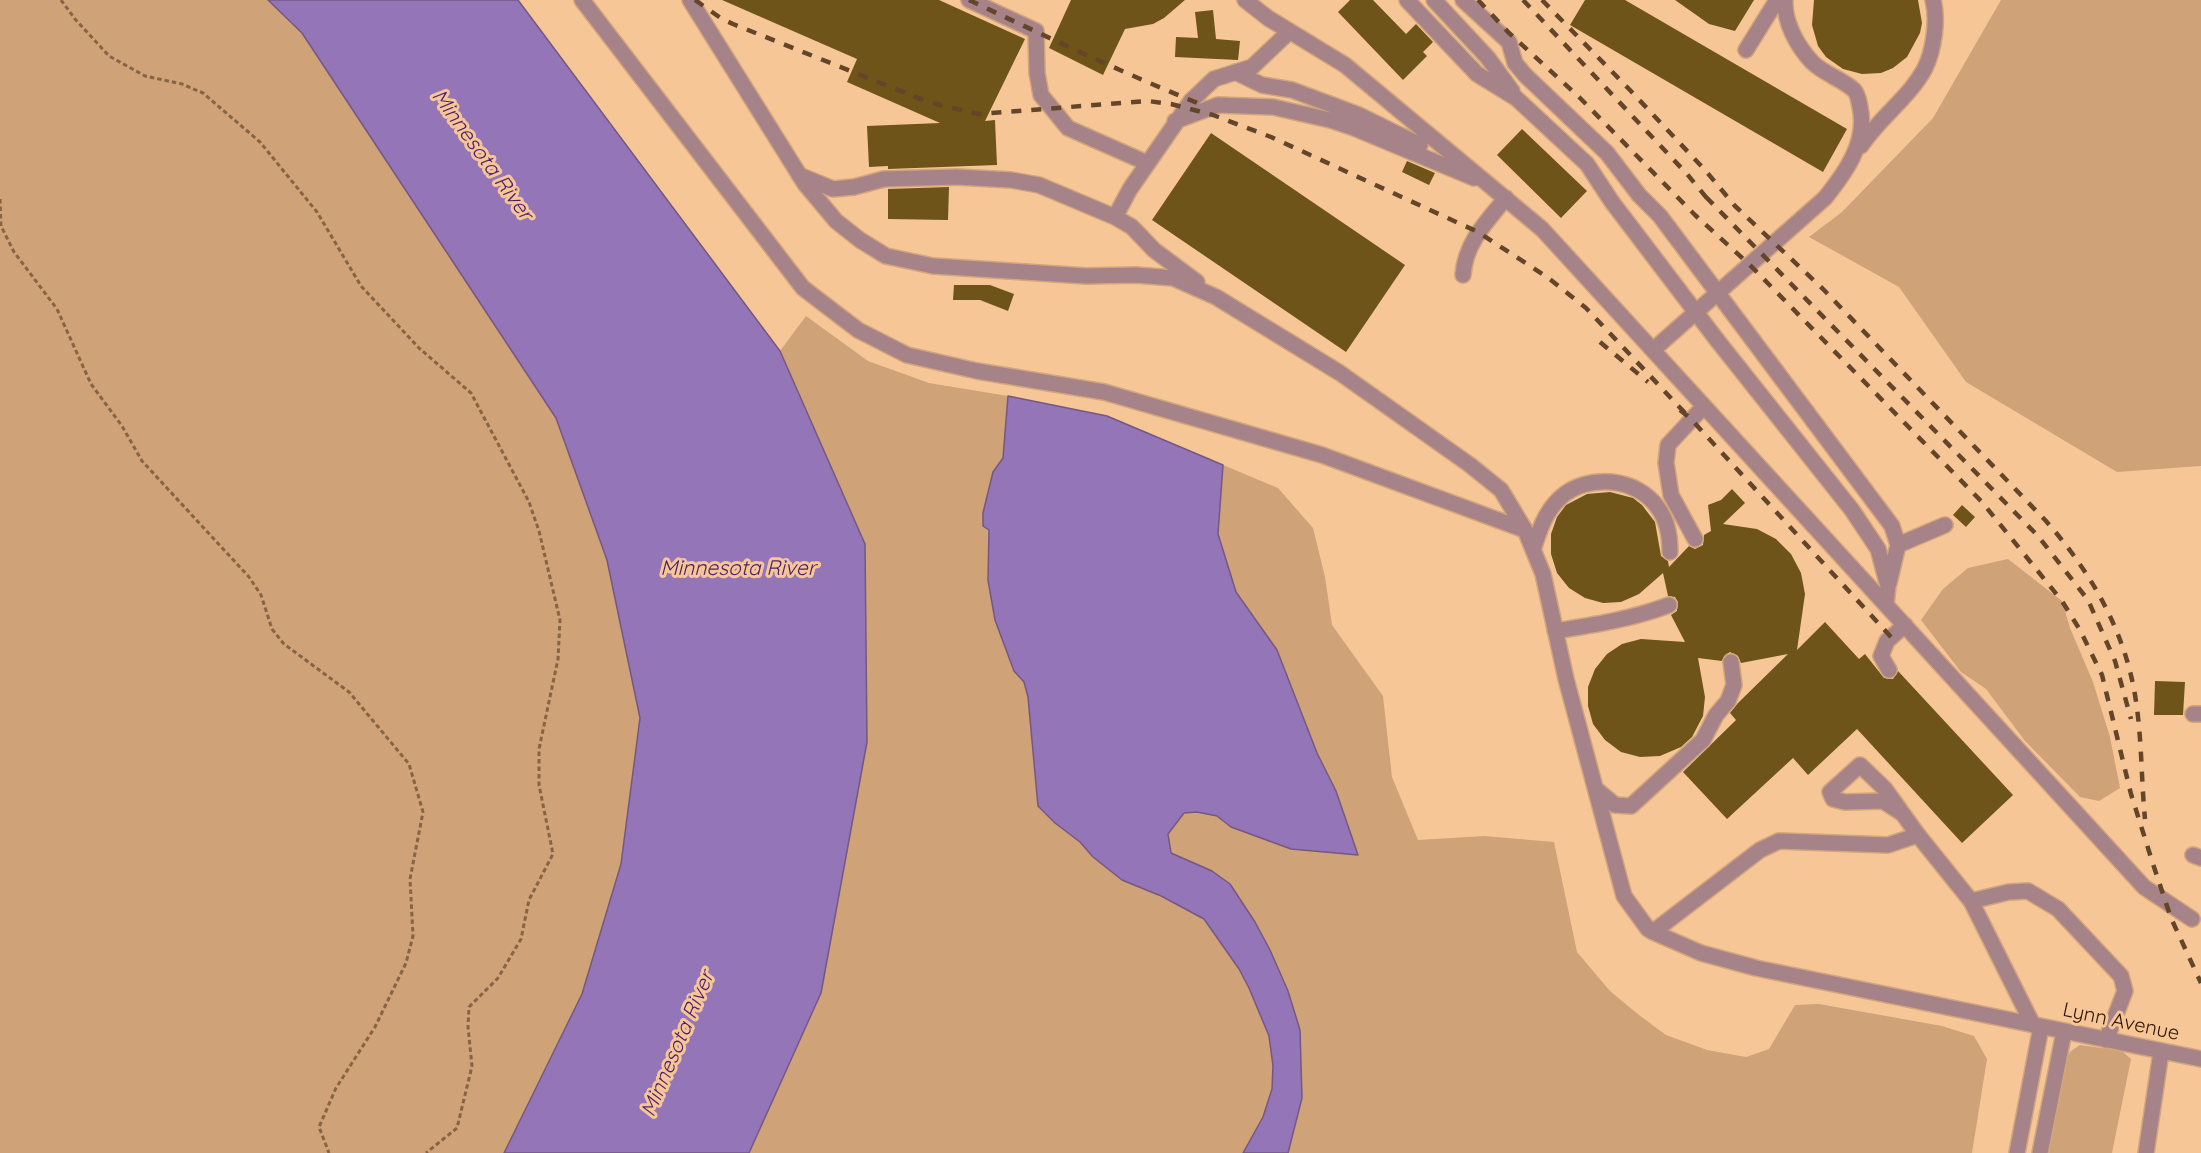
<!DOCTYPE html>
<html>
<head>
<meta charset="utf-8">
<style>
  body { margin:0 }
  canvas { display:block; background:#f7c697 }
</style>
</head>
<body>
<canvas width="2201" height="1153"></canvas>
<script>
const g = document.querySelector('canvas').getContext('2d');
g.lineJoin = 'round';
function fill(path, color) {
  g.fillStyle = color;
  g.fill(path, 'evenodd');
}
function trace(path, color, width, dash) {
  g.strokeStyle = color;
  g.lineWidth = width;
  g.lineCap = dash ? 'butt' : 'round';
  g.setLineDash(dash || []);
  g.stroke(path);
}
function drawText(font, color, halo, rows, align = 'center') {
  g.font = font + ' Quicksand,sans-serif';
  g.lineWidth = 6;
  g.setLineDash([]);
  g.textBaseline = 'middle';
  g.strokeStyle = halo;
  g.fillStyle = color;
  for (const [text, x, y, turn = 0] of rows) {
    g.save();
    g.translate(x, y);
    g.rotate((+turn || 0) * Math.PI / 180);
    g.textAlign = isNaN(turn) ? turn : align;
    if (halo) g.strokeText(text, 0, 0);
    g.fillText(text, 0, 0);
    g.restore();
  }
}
const green = new Path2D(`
  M0,0H268L302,33L556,418L607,560L640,719L621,864L582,994L520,1119L543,1153H0Z
  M2001,0H2201V466L2117,472L1966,382L1899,287L1809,237L1842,212L1933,118Z
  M806,316L868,361L929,383L1008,396L1003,458L993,472L988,580L1014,671L1024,682L1028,697L1038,806L1055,823L1080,842L1093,858L1143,888L1204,919L1239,970L1249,988L1269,1036L1273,1066L1272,1089L1263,1117L1243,1153H749L821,993L865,544L780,351Z
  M1223,465L1278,488L1313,528L1325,577L1332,625L1383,696L1392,777L1418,840L1484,836L1554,842L1577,952L1610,991L1639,1015L1666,1035L1707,1050L1746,1057L1769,1049L1795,1005L1819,1004L1942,1026L1974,1036L1987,1059L1972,1153H1288L1302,1098L1300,1030L1288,991L1270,950L1255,922L1230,884L1171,853L1168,834L1184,813L1197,812L1217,816L1231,827L1291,849L1358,855L1336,791L1317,753L1277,650L1236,592L1218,534Z
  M2008,559L2062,601L2070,628L2093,682L2110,737L2120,788L2099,801L2080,797L2025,741L1986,689L1961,672L1921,620L1943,589L1968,568Z
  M2080,1045L2122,1051L2131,1059L2112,1153H2047L2066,1058L2071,1051Z`);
const water = new Path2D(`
  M268,0H518L780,351L865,544L867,742L821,993L749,1153H504L582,994L621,864L640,718L607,560L556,418L302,33Z
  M1008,396L1107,416L1223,465L1218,534L1236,592L1277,650L1317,753L1336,791L1358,855L1291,849L1231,827L1217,816L1197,812L1184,813L1168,834L1171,853L1212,871L1230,884L1255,922L1270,950L1288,991L1300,1030L1302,1098L1288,1153H1243L1263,1117L1272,1089L1273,1066L1269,1036L1249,988L1239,969L1204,919L1161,896L1122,880L1093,857L1080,842L1055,823L1038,806L1028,697L1024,682L1014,671L995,620L988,580L989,530L983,526V513L993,472L1003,458Z`);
const building = new Path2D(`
  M722,0H939L1025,39L985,121L995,120L997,165L888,169V166L869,167L867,126L940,123L847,82L857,59Z
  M1071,0H1185L1164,18L1153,24L1125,29L1103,75L1049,48Z
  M1350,0H1373L1406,34L1416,24L1433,42L1423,52L1427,56L1403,80L1338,12Z
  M1585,0H1625L1847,129L1823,172L1570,25Z
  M1675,0H1754L1735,31L1709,24Z
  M1814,0H1918L1922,23L1920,33L1907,57L1893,68L1881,73L1862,74L1843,69L1826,57L1818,46L1812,25Z
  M1213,10L1216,39L1240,41L1238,60L1175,57L1176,37L1198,38L1195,12Z
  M1522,129L1587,191L1561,218L1497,155Z
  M1211,133L1405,265L1346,352L1152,220Z
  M1407,161L1435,173L1429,185L1402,172Z
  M949,187L948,220L888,219V189Z
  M954,285H990L1014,294L1008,311L980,300H953Z
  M1732,489L1745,503L1723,524L1757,529L1776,539L1791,554L1801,573L1805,594L1797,650L1825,622L1859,659L1865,654L1884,678L1893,679L1898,671L2013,795L1962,843L1857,729L1808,775L1793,758L1727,819L1683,772L1736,720L1730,713L1738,703L1788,654L1741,663L1738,656L1730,652L1725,655L1722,661L1698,658L1705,697L1703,716L1692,737L1681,747L1660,756L1640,757L1621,752L1605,740L1593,724L1588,706V687L1595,669L1607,654L1622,644L1641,639L1685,642L1671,615L1677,611L1678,602L1675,597L1668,596L1663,573L1639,594L1621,602L1603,603L1585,598L1569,588L1557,573L1551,554V534L1557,517L1566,505L1587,494L1610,492L1633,498L1642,505L1655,522L1661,556L1668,561L1669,567L1689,546L1695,549L1703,545L1704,535L1711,531L1708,505L1721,500Z
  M1962,505L1975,517L1966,527L1953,515Z
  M2155,681L2185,682L2183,715H2154Z`);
const path = new Path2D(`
  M61,0L75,19L109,56L145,76L182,84L203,93L260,142L317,212L361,286L419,348L471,393L529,502L539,531L560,620L558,659L539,749V785L553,854L529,900L521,939L498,978L469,1007L468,1027L472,1066L457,1128L426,1153
  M0,199L1,226L14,252L57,309L91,384L122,426L142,461L249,577L261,595L272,629L284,644L349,692L409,764L423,812L410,879L413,936L406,963L375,1027L336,1088L319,1127L329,1153`);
const minor = new Path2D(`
  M582,0L803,288L858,330L907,355L977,371L1104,392L1322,455L1525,530L1543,574L1566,679L1624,896L1648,929L1653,932L1701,953L1756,968L2201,1059
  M690,0L805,184L836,221L860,240L886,256L933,266L1086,276L1136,275L1173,278L1216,297L1340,373L1470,465L1501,490L1525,530
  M969,0L1036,31L1037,73L1041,95L1068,128L1147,163
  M1245,0L1268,18L1345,65L1542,229L2144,887L2192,919
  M1407,0L1477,74L1516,98L1587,164L1612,202L1717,340L1852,510L1878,549L1888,586L1886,605
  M1434,0L1488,58L1512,91
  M1463,0L1509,42L1515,63L1525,75L1607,153L1639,195L1660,216L1892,526L1898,545L1889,583
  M1746,50L1777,0
  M1235,72L1262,85L1292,90L1359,115L1420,145
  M1175,121L1218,105L1273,107L1330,120L1354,128L1474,178
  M1861,146C1879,118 1910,97 1925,68C1934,50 1938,19 1933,0
  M799,175L833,189L854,187L884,179L957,177L1011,180L1039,185L1115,217L1132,227L1154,250L1197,282
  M1115,217L1130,189L1191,101L1214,79L1252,67L1289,32
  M1463,275C1465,243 1487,221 1506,198
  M1653,350L1825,198C1845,173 1868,142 1860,107C1859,102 1858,94 1854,90C1842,79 1824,74 1812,62C1797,46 1784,22 1785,0
  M1695,539L1671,495L1666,463L1668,445L1704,406
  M1898,545L1945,525
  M1533,550C1539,531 1545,512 1560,498C1587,473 1637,477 1658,508C1668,521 1670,536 1670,552
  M1555,631C1594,625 1632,619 1669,605
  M1889,670L1881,656L1887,641L1905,625
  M2193,714H2201
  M1597,790L1615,805L1631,806L1703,740L1716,715L1728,701L1734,685L1731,662
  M1903,814L1883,801L1845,802L1833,799L1830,792L1860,765L1885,789L1918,835
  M2193,855L2201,858
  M1971,901L2009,892L2028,891L2058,909L2121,976L2125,991L2106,1040
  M1653,932L1760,850L1779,841L1888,845L1918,835L1971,901L2033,1025
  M2017,1153L2041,1027
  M2040,1153L2064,1032
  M2146,1153L2161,1052`);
const rail = new Path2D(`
  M695,0L722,19L733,24L928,102L978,114L1148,101L1171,104L1213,115L1271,137L1478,232L1547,277L1586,308L1686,414
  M969,0C1047,37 1125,74 1205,106
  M1478,0L1509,33L1579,97L1695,215L1750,265L1982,502L2062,601L2080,630L2102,675L2131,794L2153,864L2171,918L2201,983
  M1523,0L1687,174L1710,202
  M1542,0L1628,88L1705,170L1735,206L1822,288L2046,521C2090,571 2124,629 2135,695C2142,736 2141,778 2145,819
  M1706,197L2038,536L2088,600L2115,661L2131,719
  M1600,342L1648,382
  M1680,410L1690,418L1891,637`);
const streetNames = [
  ["Lynn Avenue",2121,1022,12]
];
const waterNames = [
  ["Minnesota River",482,155,54],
  ["Minnesota River",738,569],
  ["Minnesota River",678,1044,-67]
];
fill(green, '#cfa278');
fill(water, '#9475b8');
trace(water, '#745881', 1.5);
fill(building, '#6e5419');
trace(minor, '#d2a67c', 18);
trace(path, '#866444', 3, [4.5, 3]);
trace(minor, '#a68289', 15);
trace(rail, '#63452a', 4.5, [10, 10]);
drawText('20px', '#291300', '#f7c697', streetNames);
drawText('italic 21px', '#491e6f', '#f7c697', waterNames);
</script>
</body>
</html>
